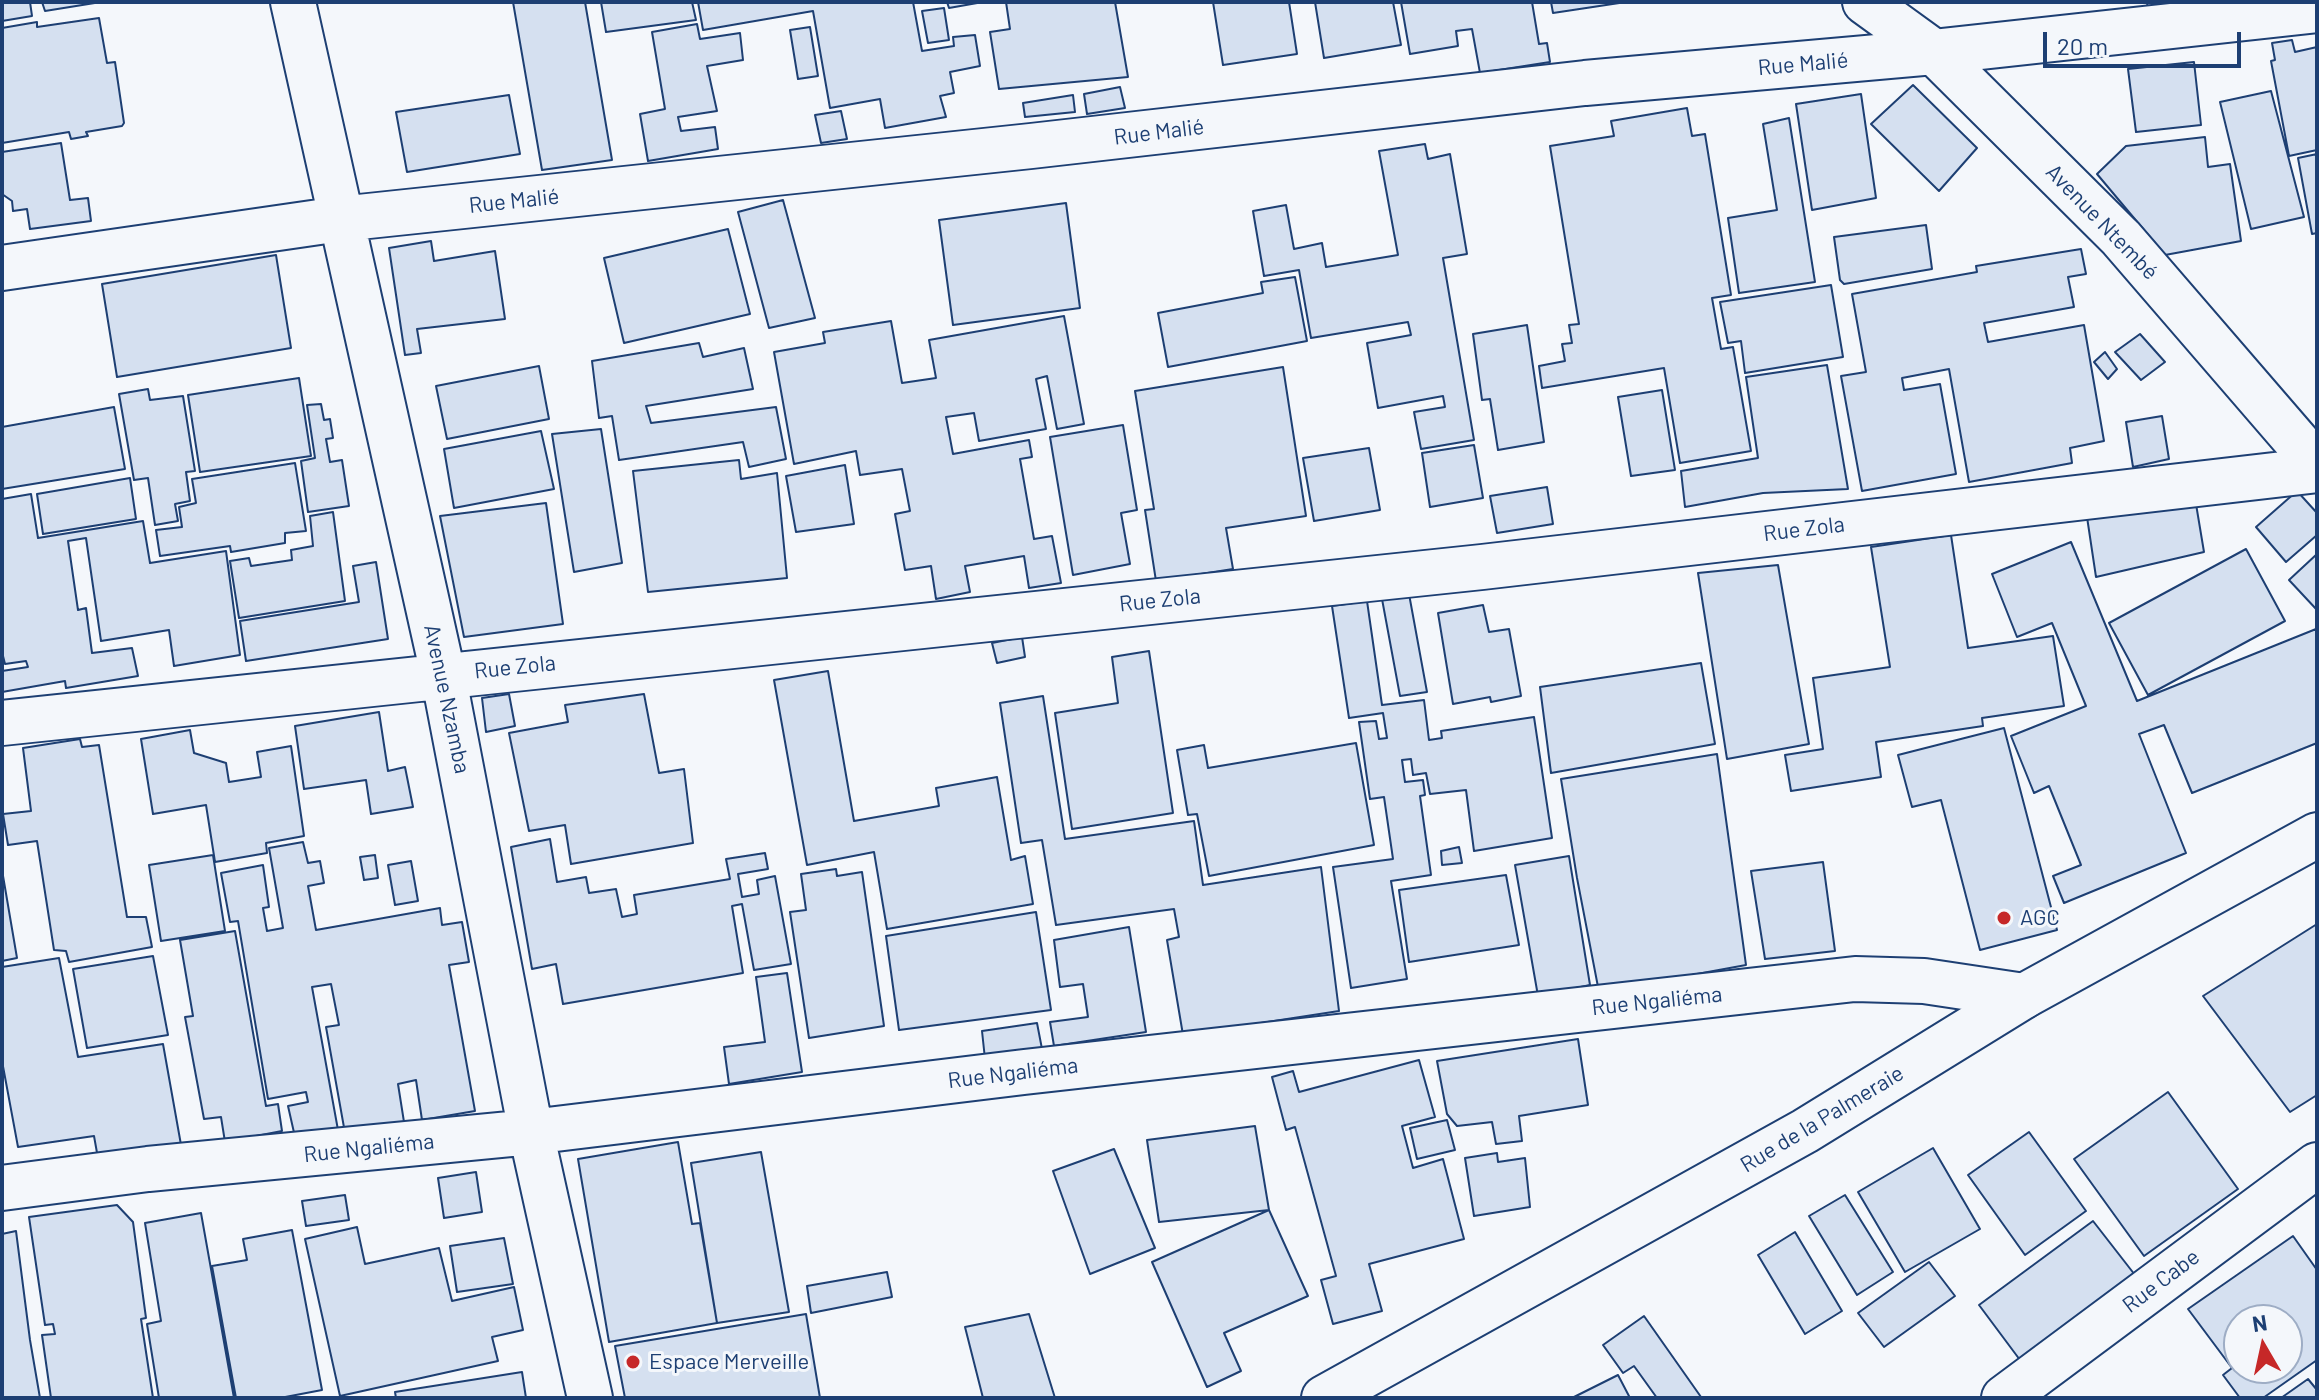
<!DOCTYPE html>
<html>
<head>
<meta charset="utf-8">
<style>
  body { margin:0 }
  #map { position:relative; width:2319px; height:1400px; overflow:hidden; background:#f4f7fb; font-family:Barlow,sans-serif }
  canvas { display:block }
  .frame { position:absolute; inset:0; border:4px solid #1d3f73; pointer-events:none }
  .north { position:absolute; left:2223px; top:1304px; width:80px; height:80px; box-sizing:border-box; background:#f4f7fb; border:2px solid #9eadc5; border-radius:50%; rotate:351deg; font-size:22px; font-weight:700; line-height:32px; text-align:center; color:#1d3f73 }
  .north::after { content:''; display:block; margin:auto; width:28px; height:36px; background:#c62828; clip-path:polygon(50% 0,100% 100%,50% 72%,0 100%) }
  .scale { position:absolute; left:2043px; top:32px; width:198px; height:36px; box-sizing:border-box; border:4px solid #1d3f73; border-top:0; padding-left:10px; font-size:24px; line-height:28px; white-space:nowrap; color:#1d3f73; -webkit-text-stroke:6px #f4f7fb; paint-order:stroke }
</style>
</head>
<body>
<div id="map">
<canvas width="2319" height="1400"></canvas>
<div class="frame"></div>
<div class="north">N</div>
<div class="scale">20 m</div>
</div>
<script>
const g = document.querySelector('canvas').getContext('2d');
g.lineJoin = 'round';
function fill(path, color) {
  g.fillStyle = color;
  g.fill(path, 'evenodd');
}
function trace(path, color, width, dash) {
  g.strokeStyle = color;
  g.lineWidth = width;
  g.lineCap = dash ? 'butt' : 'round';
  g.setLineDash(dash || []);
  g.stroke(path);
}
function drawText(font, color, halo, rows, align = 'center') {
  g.font = font + ' Barlow,sans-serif';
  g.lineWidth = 6;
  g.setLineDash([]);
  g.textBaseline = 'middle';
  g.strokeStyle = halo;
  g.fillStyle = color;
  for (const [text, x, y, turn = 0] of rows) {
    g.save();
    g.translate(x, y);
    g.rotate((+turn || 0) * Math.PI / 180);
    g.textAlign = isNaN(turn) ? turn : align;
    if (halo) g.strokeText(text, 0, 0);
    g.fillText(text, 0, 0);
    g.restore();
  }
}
const building = new Path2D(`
  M2,2H30L32,16L2,21Z
  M42,2H101L45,11Z
  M513,2H585L612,160L542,170Z
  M601,2H692L696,20L606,32Z
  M698,2H913L922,51L954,46L953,37L975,35L980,66L950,72L954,93L940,96L946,117L885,128L880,99L830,108L813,11L703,30Z
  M947,2H983L949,8Z
  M1006,2H1115L1128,77L999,89L990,32L1010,29Z
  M1213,2H1289L1297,54L1223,65Z
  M1315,2H1393L1401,45L1324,58Z
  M1401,2H1532L1539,44L1547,43L1550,62L1480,73L1472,29L1456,31L1458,46L1410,54Z
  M1551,2H1626L1553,13Z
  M2147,2H2222L2148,12Z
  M944,8L949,40L928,43L922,11Z
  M99,18L107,63L115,62L124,123L122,126L86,132L88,136L71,139L69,132L2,143V28L37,22V27Z
  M697,24L700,39L740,33L743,60L707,66L717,111L678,117L681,131L715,127L718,149L648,161L640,114L665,109L652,32Z
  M810,27L818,76L798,79L790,30Z
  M2292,40L2295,52L2317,47V150L2289,156L2271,61L2275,60L2272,43Z
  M2194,62L2201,125L2136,132L2128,69Z
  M1913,85L1977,148L1939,191L1871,124Z
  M1120,87L1125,108L1087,114L1084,94Z
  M2271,91L2304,217L2251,229L2220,102Z
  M1861,94L1876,198L1812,210L1796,104Z
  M509,95L520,154L407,172L396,112Z
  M1073,95L1075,112L1025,117L1023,103Z
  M1687,108L1692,136L1705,134L1731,295L1712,298L1721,349L1733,347L1751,451L1680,463L1664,368L1542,388L1539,366L1565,361L1562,344L1572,343L1569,325L1579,324L1550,146L1614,136L1611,121Z
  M841,111L847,139L821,143L815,115Z
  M1789,118L1815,282L1739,293L1728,218L1777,210L1763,124Z
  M2205,137L2208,167L2230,164L2241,241L2165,255L2097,174L2126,146Z
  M61,143L70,200L88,198L91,221L30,229L27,209L13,211L12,201L2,194V152Z
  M1425,144L1428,159L1450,154L1467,254L1443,258L1474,440L1421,449L1414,412L1445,407L1443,396L1378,408L1367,343L1411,335L1408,322L1311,338L1299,270L1264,276L1253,211L1286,205L1294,249L1322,243L1326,267L1398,255L1379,151Z
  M2317,154V233L2312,234L2298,158Z
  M783,200L815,318L769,328L738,212Z
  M1066,203L1080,308L953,325L939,220Z
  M1926,225L1932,269L1844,284L1840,280L1834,237Z
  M728,229L750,314L624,343L604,258Z
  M431,241L434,261L495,251L505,319L417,329L421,353L405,355L389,248Z
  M2081,249L2086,274L2068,277L2074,307L1984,323L1988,342L2084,325L2104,441L2070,448L2072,463L1969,482L1949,369L1902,378L1904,390L1940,384L1956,474L1862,491L1841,376L1866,372L1852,294L1977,272L1976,266Z
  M276,255L291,348L117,377L102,284Z
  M1295,277L1307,341L1168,367L1158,313L1263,293L1261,282Z
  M1831,285L1843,357L1745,373L1741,341L1728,343L1720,302Z
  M1064,316L1084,424L1057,429L1047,376L1036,379L1046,429L979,441L974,413L946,417L953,454L1029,440L1032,457L1020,459L1034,539L1052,536L1061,583L1029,588L1024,556L965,566L970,592L936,599L931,566L905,570L895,514L910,511L902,469L860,475L856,451L794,464L774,352L825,343L823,332L891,321L902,383L936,378L929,340Z
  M1527,325L1544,442L1498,450L1490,399L1482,400L1473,334Z
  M2140,334L2165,362L2141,380L2115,352Z
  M699,343L703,357L744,348L753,389L646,406L651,423L776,407L786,459L749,467L743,442L619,460L612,416L599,418L592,361Z
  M2105,352L2117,369L2108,379L2094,362Z
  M1827,365L1848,489L1763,493L1685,507L1681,471L1758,458L1746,377Z
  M539,366L549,419L447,439L436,386Z
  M1283,367L1306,516L1226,528L1233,569L1156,581L1145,510L1154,509L1135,391Z
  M299,378L311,456L200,472L188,395Z
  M148,389L150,400L183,396L195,471L186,472L190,501L175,504L178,521L155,525L148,478L134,480L119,394Z
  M1662,390L1675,470L1631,476L1618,397Z
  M321,404L324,420L330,419L333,438L326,439L330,462L342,460L349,506L308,512L301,461L315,458L307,405Z
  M114,407L125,469L2,489V427Z
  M2162,416L2169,459L2133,467L2126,422Z
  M1123,425L1137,510L1121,513L1130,564L1073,575L1050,437Z
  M601,429L622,563L574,572L552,434Z
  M541,431L554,489L454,508L444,449Z
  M1474,445L1483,498L1430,507L1422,453Z
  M1369,448L1380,510L1314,521L1303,458Z
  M739,460L741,479L777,473L787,578L648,592L633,471Z
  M295,463L306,531L285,533V543L231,552L230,546L160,556L156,530L182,527L179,507L196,503L192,479Z
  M845,465L854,524L796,532L786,476Z
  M130,478L136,519L43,534L37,494Z
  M1547,487L1553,524L1497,533L1490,496Z
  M2297,491L2317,513V535L2286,562L2256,527Z
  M31,494L38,538L143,521L150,563L226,551L240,655L174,666L169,630L101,641L86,538L68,541L78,610L86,608L92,653L132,648L138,676L66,688L65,681L2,692V671L28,667L26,661L5,664L2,652V499Z
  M546,503L563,624L464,637L440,516Z
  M2196,504L2204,552L2096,577L2087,517Z
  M333,512L345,601L239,618L230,561L249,558L251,566L292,560L291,550L313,546L310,516Z
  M1951,535L1968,648L2053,636L2064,706L1982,718L1983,726L1876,742L1881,777L1791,791L1785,755L1823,749L1813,678L1890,667L1871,547Z
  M2071,542L2137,701L2316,629L2317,743L2192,793L2164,725L2139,734L2186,853L2064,903L2053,876L2081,865L2049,786L2034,793L2011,736L2086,706L2052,623L2017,637L1992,574Z
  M2246,549L2285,621L2148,695L2109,623Z
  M2317,554V610L2289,580Z
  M376,562L388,639L246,661L240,621L359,602L353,566Z
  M1778,565L1809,744L1727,759L1698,573Z
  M1409,594L1427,692L1400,696L1382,599Z
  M1367,601L1382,705L1424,700L1429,740L1442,738L1441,731L1534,717L1552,838L1474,851L1466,790L1430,794L1426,773L1413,775L1411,759L1402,760L1405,782L1423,780L1425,795L1420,796L1431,875L1391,881L1407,979L1351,988L1333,867L1393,859L1384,797L1370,799L1359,722L1376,721L1379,739L1387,738L1383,713L1349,718L1332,606Z
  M1483,605L1489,632L1509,629L1521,696L1491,702L1490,697L1453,704L1438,613Z
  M1022,637L1025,657L997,663L992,643Z
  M1149,651L1173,813L1072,829L1055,713L1118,703L1112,657Z
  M1701,663L1715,744L1551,773L1540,687Z
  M828,671L854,821L939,806L936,788L997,777L1011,860L1025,856L1033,904L887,929L874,852L807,865L774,680Z
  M509,694L515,726L486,732L482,698Z
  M644,694L659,773L684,769L693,843L571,864L565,825L529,831L509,733L568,722L565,705Z
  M1043,696L1065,839L1194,821L1203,885L1321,867L1339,1011L1183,1035L1167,940L1179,937L1174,909L1056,925L1042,840L1021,843L1000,703Z
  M379,712L388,771L405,767L413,807L371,814L366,780L304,789L295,726Z
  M2004,728L2057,930L1980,950L1941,800L1912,807L1898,755Z
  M190,730L194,753L226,763L229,782L261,777L257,752L291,746L304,836L266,843L267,853L215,862L206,805L153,814L141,739Z
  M80,739L82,747L99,745L127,917H146L152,947L69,962L66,951L54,950L37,841L8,845L3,814L31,811L23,748Z
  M1356,743L1374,845L1209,876L1197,814L1188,815L1177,750L1204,745L1208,768Z
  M1717,754L1746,965L1599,992L1577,878L1561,779Z
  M550,839L557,882L586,877L589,893L616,889L622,917L637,914L634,895L730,879L726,859L765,853L768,869L738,874L742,897L759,894L757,880L775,876L791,964L754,970L742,904L732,906L743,973L563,1004L556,964L532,969L511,847Z
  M303,842L308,863L320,861L324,883L308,886L316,930L440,908L442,925L462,922L469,962L449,965L475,1111L422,1120L416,1080L398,1084L404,1122L345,1133L326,1027L339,1025L331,984L312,987L338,1130L295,1137L288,1106L308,1102L306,1092L268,1099L238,921L230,922L221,873L263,865L269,907L263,908L267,931L283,928L269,848Z
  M1459,847L1462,863L1442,865L1441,851Z
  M213,855L225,931L161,941L149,865Z
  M375,855L378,878L364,880L360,857Z
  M1569,856L1590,985L1538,996L1515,865Z
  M411,861L418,901L395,905L388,865Z
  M1823,862L1835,951L1765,959L1751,871Z
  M836,869L837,876L862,872L884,1026L809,1038L790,912L806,910L801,874Z
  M2,870L17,958L2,961Z
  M1506,875L1519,945L1409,962L1399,890Z
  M1036,912L1051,1010L899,1030L886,936Z
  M2317,924V1095L2290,1112L2203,996Z
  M1129,927L1146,1032L1054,1046L1050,1022L1088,1017L1083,984L1060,987L1054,940Z
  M235,931L266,1106L278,1104L282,1131L225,1142L221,1117L204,1119L185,1017L193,1016L180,940Z
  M153,956L168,1035L87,1048L73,969Z
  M59,958L78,1057L163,1044L183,1156L99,1164L94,1136L18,1147L2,1061V967Z
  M787,973L802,1072L729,1084L724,1047L765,1042L756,977Z
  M1037,1023L1042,1049L985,1059L982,1031Z
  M1578,1039L1588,1105L1519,1116L1522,1141L1496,1144L1492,1122L1457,1126L1447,1114L1437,1061Z
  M1419,1060L1435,1117L1402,1126L1413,1168L1443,1159L1464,1239L1369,1264L1382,1311L1333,1324L1321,1280L1336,1276L1295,1127L1286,1130L1272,1077L1293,1071L1299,1092Z
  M2168,1092L2238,1189L2144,1256L2074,1159Z
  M1447,1120L1455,1150L1417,1159L1410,1128Z
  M1255,1126L1269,1210L1159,1222L1147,1140Z
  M2029,1132L2086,1211L2025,1255L1968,1175Z
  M678,1142L692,1224L700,1223L717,1323L609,1342L578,1159Z
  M1933,1148L1980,1229L1905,1272L1858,1192Z
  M1114,1149L1155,1248L1090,1274L1053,1171Z
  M761,1152L789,1312L717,1323L691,1163Z
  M1497,1153L1498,1162L1525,1158L1530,1207L1474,1216L1465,1158Z
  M476,1172L482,1212L444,1218L438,1178Z
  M345,1195L349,1220L306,1226L302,1201Z
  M1845,1195L1893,1272L1857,1295L1809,1216Z
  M117,1205L133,1222L146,1318L141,1319L153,1398H51L42,1335L55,1334L53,1324L45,1325L29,1217Z
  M1269,1210L1308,1296L1224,1333L1241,1371L1207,1387L1152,1262Z
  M201,1213L234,1398H159L147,1324L161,1321L145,1223Z
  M2093,1221L2135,1275L2020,1360L1979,1305Z
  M357,1227L365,1264L439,1248L452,1301L514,1287L523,1330L492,1337L498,1361L340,1396L305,1239Z
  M292,1230L322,1390L280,1398H236L212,1266L247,1260L243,1239Z
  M16,1231L30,1340L40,1398H2V1234Z
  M1795,1232L1842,1311L1805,1334L1758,1255Z
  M2293,1236L2317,1270V1360L2263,1398H2240L2223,1375L2232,1368L2188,1309ZM2239,1320H2287V1368H2239Z
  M504,1238L513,1284L457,1292L450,1246Z
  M1929,1262L1955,1296L1884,1347L1858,1313Z
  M887,1272L892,1297L811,1313L807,1286Z
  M806,1314L820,1398H625L615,1346Z
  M1029,1314L1055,1398H983L965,1327Z
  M1644,1316L1701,1397L1700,1398H1657L1634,1366L1623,1373L1603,1345Z
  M522,1372L526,1398H396L395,1392Z
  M1618,1375L1630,1398H1572Z
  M2308,1379L2317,1390V1398H2281Z`);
const minor = new Path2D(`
  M293,2L443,674L531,1132L590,1398
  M1865,2L1934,52L2121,238L2317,465
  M2,268L340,219L1031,146L1585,83L1934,52L2317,10
  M2,723L1482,567L2317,470
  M2,1188L148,1169L531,1132L1024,1072L1855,979L1924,981L2024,996
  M2004,1398L2317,1165`);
const primary = new Path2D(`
  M1324,1398L1805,1131L2024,996L2317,835`);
const markers = [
  [2004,918,8,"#c62828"],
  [633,1362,8,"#c62828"]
];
const streetNames = [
  ["Rue Malié",1803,64,-5],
  ["Rue Malié",1159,132,-7],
  ["Rue Malié",514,201,-6],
  ["Avenue Ntembé",2102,222,46],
  ["Rue Zola",1804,529,-7],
  ["Rue Zola",1160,600,-6],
  ["Rue Zola",515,667,-6],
  ["Avenue Nzamba",447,699,78],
  ["Rue Ngaliéma",1657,1001,-6],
  ["Rue Ngaliéma",1013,1073,-7],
  ["Rue de la Palmeraie",1822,1119,-31],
  ["Rue Ngaliéma",369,1148,-6],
  ["Rue Cabe",2161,1281,-37]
];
const poiNames = [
  ["AGC",2020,918],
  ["Espace Merveille",649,1362]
];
fill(building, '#d5e0f0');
trace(building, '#1d3f73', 2);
trace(minor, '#1d3f73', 48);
trace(primary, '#1d3f73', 48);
trace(minor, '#f4f7fb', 44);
trace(primary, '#f4f7fb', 44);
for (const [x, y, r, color] of markers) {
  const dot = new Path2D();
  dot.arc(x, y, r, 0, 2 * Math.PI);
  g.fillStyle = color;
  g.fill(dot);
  trace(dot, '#f4f7fb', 3);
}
drawText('22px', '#1d3f73', '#f4f7fb', streetNames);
drawText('22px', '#1d3f73', '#f4f7fb', poiNames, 'left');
</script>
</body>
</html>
